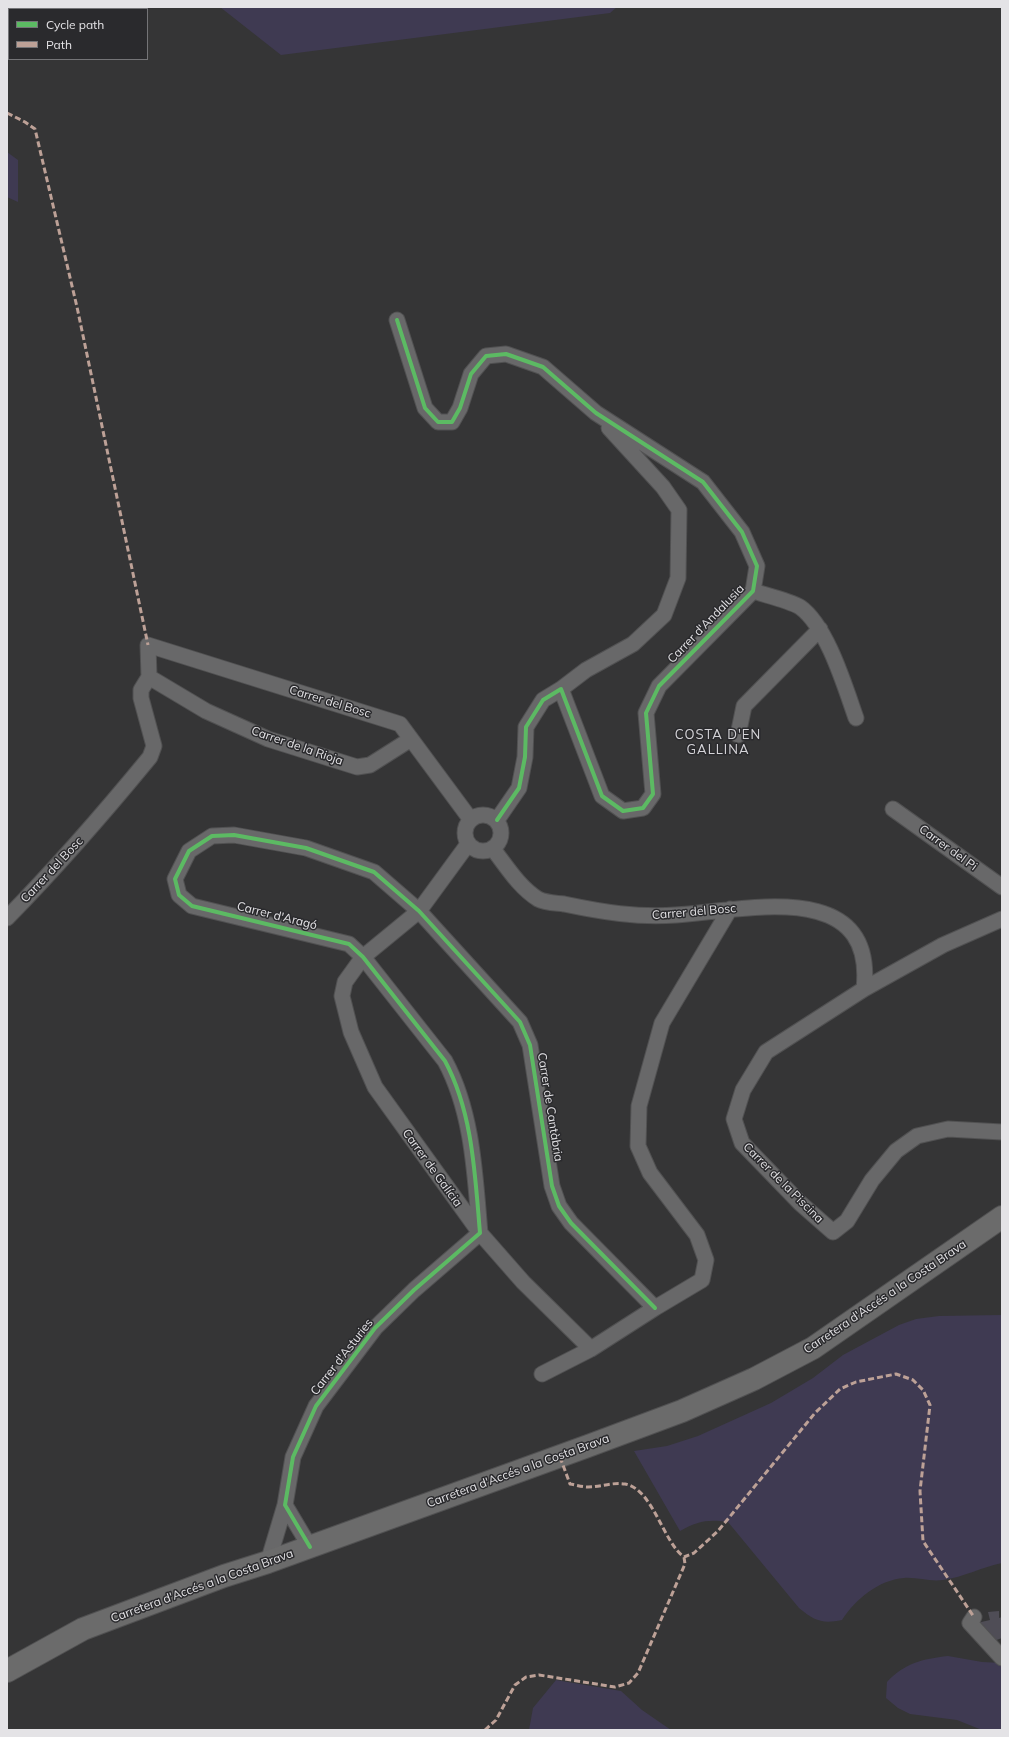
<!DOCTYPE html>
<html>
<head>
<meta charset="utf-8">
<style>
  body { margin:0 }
  #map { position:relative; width:1009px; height:1737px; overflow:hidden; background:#353536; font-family:Mulish,sans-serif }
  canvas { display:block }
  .frame { position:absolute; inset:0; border:8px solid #e4e3e6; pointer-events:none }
  .legend { position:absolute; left:8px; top:8px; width:140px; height:52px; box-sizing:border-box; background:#2a2a2d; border:1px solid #747477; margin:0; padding:5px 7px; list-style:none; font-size:12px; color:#e4e3e6 }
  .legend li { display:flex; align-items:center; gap:8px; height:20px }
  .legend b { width:20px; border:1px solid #747477 }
</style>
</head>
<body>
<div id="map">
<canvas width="1009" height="1737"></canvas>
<div class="frame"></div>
<ul class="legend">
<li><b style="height:5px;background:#5cba63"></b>Cycle path</li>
<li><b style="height:5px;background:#bda197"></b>Path</li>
</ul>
</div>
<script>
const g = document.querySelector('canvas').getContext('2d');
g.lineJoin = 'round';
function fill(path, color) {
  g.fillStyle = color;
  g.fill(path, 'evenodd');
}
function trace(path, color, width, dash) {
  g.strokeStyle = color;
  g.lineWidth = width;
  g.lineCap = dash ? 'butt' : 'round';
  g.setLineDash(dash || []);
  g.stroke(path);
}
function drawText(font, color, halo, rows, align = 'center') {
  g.font = font + ' Mulish,sans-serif';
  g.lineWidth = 3;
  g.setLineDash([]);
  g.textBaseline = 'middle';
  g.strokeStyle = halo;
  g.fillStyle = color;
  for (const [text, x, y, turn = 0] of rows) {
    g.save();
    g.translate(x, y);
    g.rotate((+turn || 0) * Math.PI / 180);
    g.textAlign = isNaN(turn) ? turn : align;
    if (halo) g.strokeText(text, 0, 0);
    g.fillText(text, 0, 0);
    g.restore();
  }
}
const green = new Path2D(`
  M220,7H617L610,13L281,55Z
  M7,152L18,160V202L7,197Z
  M1002,1315V1563C982,1567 964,1577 943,1580C930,1582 917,1577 904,1578C878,1580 855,1600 842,1620C822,1624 815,1621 799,1608L728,1522C708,1519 698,1521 680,1531L634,1451L667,1446L698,1436L771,1403L813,1378L843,1355L899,1325L916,1319L939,1316Z
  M948,1656L982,1662L1002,1663V1730H982L957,1720L910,1714L898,1708L886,1698L887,1682C905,1663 922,1659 948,1656Z
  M556,1680L621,1691L642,1710L671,1730H529L533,1708Z`);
const building = new Path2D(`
  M999,1611V1618L1002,1617V1638L991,1642L977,1623L990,1620L988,1612Z`);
const minor = new Path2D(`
  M397,320L425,408L438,422H452L460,408L471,374L486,356L506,354L543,367L596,413L703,482L742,532L757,566L753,591L659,686L646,713L653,794L643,808L623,811L602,796L561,689L543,700L526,727L525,757L519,788L497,820
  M753,591C765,595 790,601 800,607C827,626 845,687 856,718
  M561,689L586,670L633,644L664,615L678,578L679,510L663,487L609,428
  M738,735L744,706L820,629
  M411,739L370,765L357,767L268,739L206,711L149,677L148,645L400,724L471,820
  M893,809L1002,887
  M465 833a18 18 0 1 1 36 0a18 18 0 1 1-36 0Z
  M468,844L419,911L363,957L345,982L342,996L351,1032L375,1087L480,1233L523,1282L591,1349
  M493,849C507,867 519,887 538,899C545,903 557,903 564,904C602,912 638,918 676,915C743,911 876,876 864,989
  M7,918C57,867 104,813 150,757L154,746L141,698V690L149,677
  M1002,919L943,945L864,989L766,1052L743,1090L734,1119L742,1143L800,1203L833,1232L847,1221L872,1180L896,1151L917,1136L948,1129L1002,1132
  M542,1374L591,1349L655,1308L702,1280L706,1260L697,1235L650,1173L638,1146L639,1106L662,1023L730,909
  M310,1547L285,1505L293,1457L316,1406L375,1328L414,1290L480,1233C475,1176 473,1113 445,1061L363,957L349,944L192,906L179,895L175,879L189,851L212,836L234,835L306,848L374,872L419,911L520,1022L530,1045L552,1186L559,1206L571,1223L655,1308
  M268,1562L285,1505
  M974,1617L970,1623L1002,1658`);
const secondary = new Path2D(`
  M7,1671L83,1629L224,1576L268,1562L588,1446L682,1411L754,1379L813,1348L1002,1217`);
const quiet = new Path2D(`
  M7,113L25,122L35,129L77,307L148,645
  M560,1457L570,1484C576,1485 582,1487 588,1487C601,1487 612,1482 625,1484C653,1489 663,1542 684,1557L694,1553L718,1531L815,1413L840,1389L856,1382L896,1374L913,1380L923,1390L930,1405L920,1491L923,1541L974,1617
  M485,1730L496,1720L515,1685L526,1677L539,1675L615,1687L629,1683L638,1673L685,1564L684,1557`);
const cycleway = new Path2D(`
  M397,320L425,408L438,422H452L460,408L471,374L486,356L506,354L543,367L596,413L703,482L742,532L757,566L753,591L659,686L646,713L653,794L643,808L623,811L602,796L561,689L543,700L526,727L525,757L519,788L497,820
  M310,1547L285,1505L293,1457L316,1406L375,1328L414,1290L480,1233C475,1176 473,1113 445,1061L363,957L349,944L192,906L179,895L175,879L189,851L212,836L234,835L306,848L374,872L419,911L520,1022L530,1045L552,1186L559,1206L571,1223L655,1308`);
const streetNames = [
  ["Carrer d'Andalusia",706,624,-46],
  ["Carrer del Bosc",330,702,17],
  ["Carrer de la Rioja",297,746,19],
  ["Carrer del Pi",948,848,36],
  ["Carrer del Bosc",52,870,-47],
  ["Carrer del Bosc",694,912,-5],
  ["Carrer d'Aragó",277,916,14],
  ["Carrer de Cantàbria",550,1107,81],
  ["Carrer de Galícia",432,1168,54],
  ["Carrer de la Piscina",783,1183,45],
  ["Carretera d'Accés a la Costa Brava",885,1297,-34],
  ["Carrer d'Asturies",342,1357,-52],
  ["Carretera d'Accés a la Costa Brava",518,1471,-20],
  ["Carretera d'Accés a la Costa Brava",202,1586,-20]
];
const neighbourhoodNames = [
  ["COSTA D'EN",718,735],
  ["GALLINA",718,750]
];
fill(green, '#3f3a52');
fill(building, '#4f4d56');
trace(minor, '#515152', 17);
trace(secondary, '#515152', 24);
trace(minor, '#686869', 15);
trace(secondary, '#6b6b6b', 22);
trace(quiet, '#bda197', 3, [6, 3]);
trace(cycleway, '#5cba63', 4);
drawText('12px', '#e4e3e6', '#2a2a2d', streetNames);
g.letterSpacing = '1px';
drawText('13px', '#d5d4d8', '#2a2a2d', neighbourhoodNames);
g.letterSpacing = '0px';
</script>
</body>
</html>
